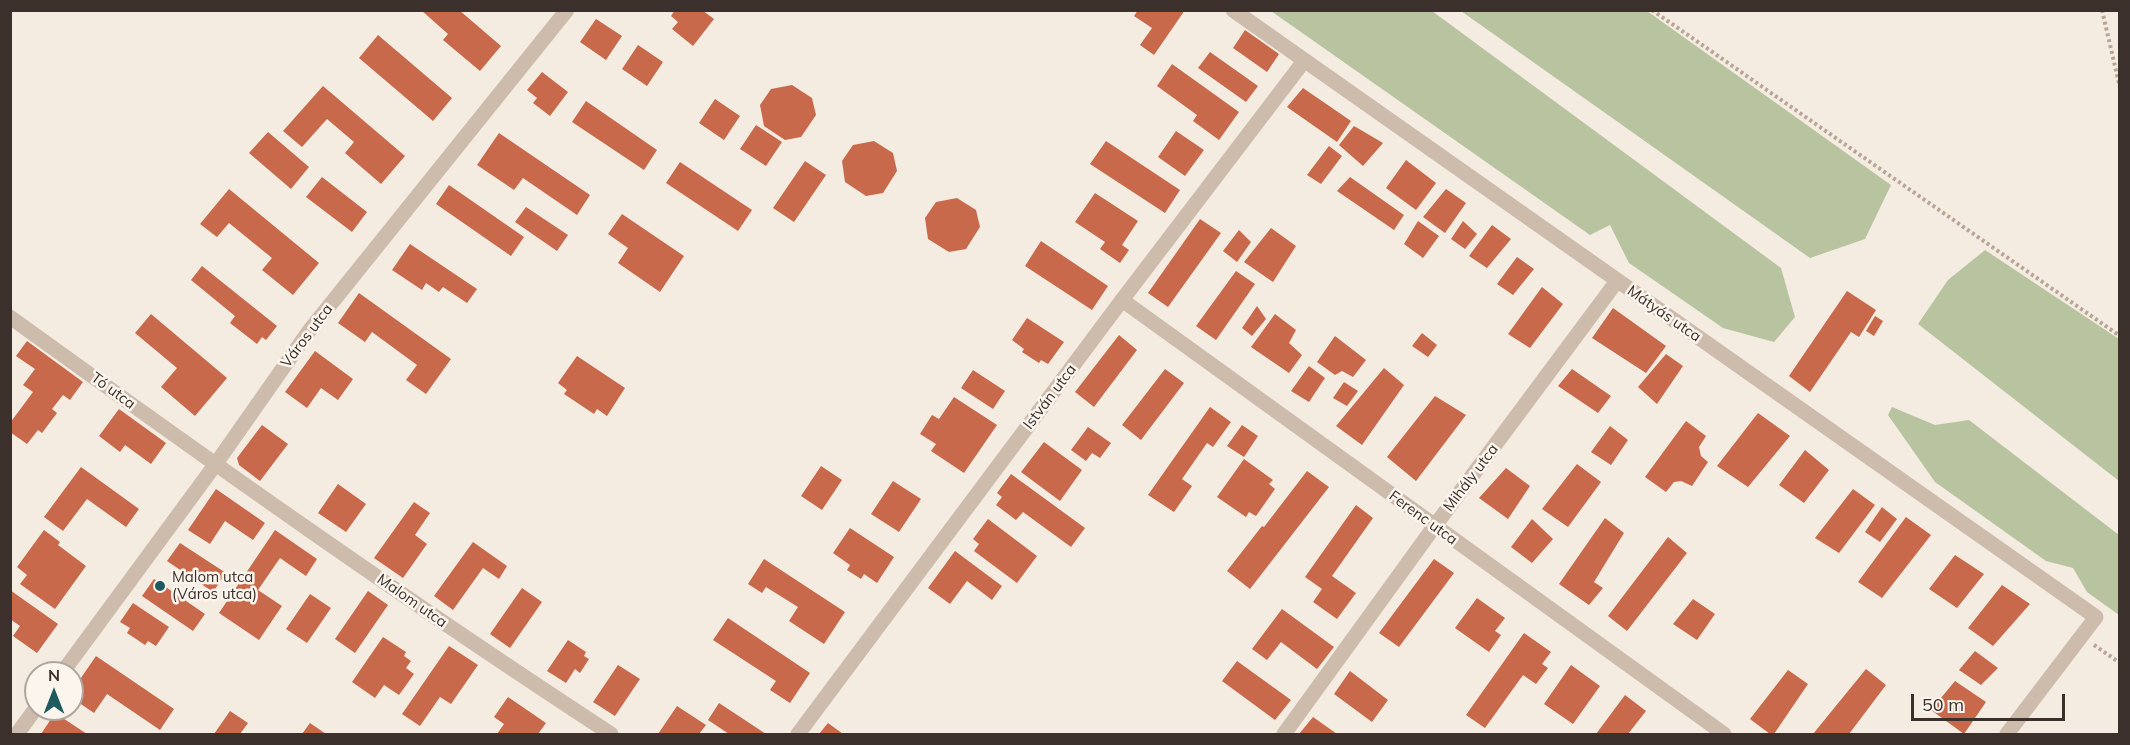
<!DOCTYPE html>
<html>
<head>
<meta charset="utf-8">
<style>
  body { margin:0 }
  #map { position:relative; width:2130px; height:745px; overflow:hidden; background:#f4ebe1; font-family:Mulish,sans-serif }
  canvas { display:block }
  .frame { position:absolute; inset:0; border:12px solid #3b302b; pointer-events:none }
  .north { position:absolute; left:24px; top:661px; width:60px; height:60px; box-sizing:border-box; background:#fbf5ee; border:2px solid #aea6a0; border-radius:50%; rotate:0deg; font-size:16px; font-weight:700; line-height:24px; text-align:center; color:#3b302b }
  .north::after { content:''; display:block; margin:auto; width:21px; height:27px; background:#1f5a5e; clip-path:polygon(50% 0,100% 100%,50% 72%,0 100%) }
  .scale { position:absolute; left:1911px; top:694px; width:154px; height:27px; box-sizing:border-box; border:3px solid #3b302b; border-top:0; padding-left:8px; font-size:18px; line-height:21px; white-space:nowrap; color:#3b302b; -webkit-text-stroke:4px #fbf5ee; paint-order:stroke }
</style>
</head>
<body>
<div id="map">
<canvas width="2130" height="745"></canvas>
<div class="frame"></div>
<div class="north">N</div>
<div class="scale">50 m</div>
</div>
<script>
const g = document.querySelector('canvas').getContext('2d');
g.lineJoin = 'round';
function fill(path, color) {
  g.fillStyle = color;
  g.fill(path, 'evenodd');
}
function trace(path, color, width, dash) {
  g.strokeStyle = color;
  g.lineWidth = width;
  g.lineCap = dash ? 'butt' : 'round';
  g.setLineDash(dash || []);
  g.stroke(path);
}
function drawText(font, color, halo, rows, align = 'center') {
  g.font = font + ' Mulish,sans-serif';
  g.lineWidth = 5;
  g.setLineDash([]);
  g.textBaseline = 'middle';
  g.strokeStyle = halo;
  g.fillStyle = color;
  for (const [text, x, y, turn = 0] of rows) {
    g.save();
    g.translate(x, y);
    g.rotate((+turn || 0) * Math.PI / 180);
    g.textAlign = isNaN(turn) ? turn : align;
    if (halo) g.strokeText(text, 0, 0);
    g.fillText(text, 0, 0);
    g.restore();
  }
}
const green = new Path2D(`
  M1271,11H1432L1781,268L1795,317L1774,342L1723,328L1629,263L1610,225L1590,235Z
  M1461,11H1647L1891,185L1865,239L1810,258Z
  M1985,250L2119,339V481L1918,324L1948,280Z
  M1892,407L1935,425L1969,420L2119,535V615L2087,592L2073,568L2046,561L1935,482L1888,415Z`);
const building = new Path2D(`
  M421,10H459L501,46L480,71L443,40L448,34Z
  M675,10H702L714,19L693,46L672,29L678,22L671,16Z
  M1138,10H1185L1154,55L1140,45L1152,28L1134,16Z
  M596,19L622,36L606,60L580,42Z
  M1245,30L1279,54L1267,72L1233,48Z
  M378,35L452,98L433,121L359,58Z
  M638,45L663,62L647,86L622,69Z
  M1210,52L1258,86L1246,102L1198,68Z
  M1172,64L1239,112L1219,140L1193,121L1197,115L1157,86Z
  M542,72L568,92L550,116L533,103L537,98L527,90Z
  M792,85L812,98L816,115L801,137L785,140L764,126L760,105L771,89Z
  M323,86L405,156L381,184L345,153L354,142L327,119L302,147L283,131Z
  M1303,88L1351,121L1337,142L1287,107Z
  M715,99L740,116L724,140L699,123Z
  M586,101L657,150L644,170L572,122Z
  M756,125L782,142L766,166L740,149Z
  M1354,126L1383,143L1363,166L1339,145Z
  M1176,131L1204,150L1185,176L1158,157Z
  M268,132L309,167L291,189L249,153Z
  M499,133L590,195L577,215L523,178L514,190L477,165Z
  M874,141L893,153L897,171L883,193L866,196L845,182L842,161L853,145Z
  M1106,141L1180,190L1165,213L1090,164Z
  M1329,146L1342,156L1321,184L1307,175Z
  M1406,160L1436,183L1416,210L1386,188Z
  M805,161L826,175L794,222L773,208Z
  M680,162L752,210L738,231L666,183Z
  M322,177L367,212L352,232L306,197Z
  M1350,177L1404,215L1394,230L1337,191Z
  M449,185L524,237L511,256L436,204Z
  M229,189L319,263L293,295L262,270L272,258L229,223L217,237L200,224Z
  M1446,189L1466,203L1445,233L1423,217Z
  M1095,193L1138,221L1122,245L1129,250L1120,263L1100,249L1105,242L1075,222Z
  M957,198L976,210L980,227L966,249L949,252L928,239L925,218L936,202Z
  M526,207L568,235L557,251L515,222Z
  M622,214L684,256L660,292L618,263L628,248L608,234Z
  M1200,219L1221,233L1168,307L1148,293Z
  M1418,221L1439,236L1423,258L1404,244Z
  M1463,221L1477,234L1465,249L1451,239Z
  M1492,225L1511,239L1487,268L1469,256Z
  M1271,228L1296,246L1273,282L1244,262Z
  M1239,230L1251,242L1237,262L1223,251Z
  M1041,241L1108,286L1092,310L1025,266Z
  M410,244L477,289L467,303L443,287L439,292L426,283L422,290L392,270Z
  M1517,257L1534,269L1513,295L1497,284Z
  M202,266L277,326L266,340L262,337L257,344L230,323L235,316L191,280Z
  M1236,271L1255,284L1216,340L1196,326Z
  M1542,287L1563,304L1530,348L1508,334Z
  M1847,291L1876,310L1859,337L1851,332L1810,392L1789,376Z
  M359,293L451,359L426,394L406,380L417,365L372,332L365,342L338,323Z
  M1257,306L1266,319L1252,336L1242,328Z
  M1613,308L1666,346L1646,373L1592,338Z
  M151,314L227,378L195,416L161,387L177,368L135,333Z
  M1275,314L1296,330L1289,343L1302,355L1289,373L1251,347Z
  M1875,316L1883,321L1874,336L1866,331Z
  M1027,318L1064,342L1048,364L1041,360L1039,363L1022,352L1024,349L1012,340Z
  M1422,333L1437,345L1428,357L1412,346Z
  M1119,335L1137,350L1094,407L1075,392Z
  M1335,336L1366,360L1353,377L1342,371L1335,375L1317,362Z
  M27,341L83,382L70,400L63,395L52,409L57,413L42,433L38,430L27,444L10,432V423L33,392L23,385L35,369L16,356Z
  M315,351L353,379L338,400L321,388L307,408L285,392Z
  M1666,354L1683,366L1657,404L1638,387Z
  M577,356L625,388L607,416L597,409L594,414L564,394L567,390L558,383Z
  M1309,366L1325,378L1309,402L1291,391Z
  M1384,368L1404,385L1362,445L1336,426Z
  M1165,369L1184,383L1141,440L1122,425Z
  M1572,369L1611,396L1598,413L1558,386Z
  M973,370L1005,391L993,409L961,388Z
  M1344,382L1358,391L1347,406L1333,398Z
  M1435,396L1466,415L1416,481L1387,457Z
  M954,397L997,425L964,473L931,451L936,444L920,434L932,415L939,419Z
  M1210,407L1231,422L1213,447L1207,443L1182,479L1192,486L1174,512L1148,495Z
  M119,409L166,443L151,464L125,445L120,452L99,436Z
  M1758,413L1790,436L1748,487L1717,466Z
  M1686,421L1706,436L1699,447L1701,456L1708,462L1692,486L1681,481L1674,482L1666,492L1645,477Z
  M262,425L288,444L260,481L239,465L237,458Z
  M1242,425L1258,436L1244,457L1227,446Z
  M1610,426L1628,440L1611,465L1591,452Z
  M1088,427L1111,443L1100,458L1092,453L1086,461L1071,450Z
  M1044,442L1082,470L1060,501L1021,472Z
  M1805,450L1829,470L1804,503L1779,485Z
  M1244,459L1273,480L1269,484L1275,489L1256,516L1249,512L1246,517L1217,497Z
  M1577,464L1601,482L1568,527L1542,509Z
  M821,466L842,480L822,510L801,496Z
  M81,467L139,509L126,527L87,499L63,531L44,517Z
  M1506,468L1530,486L1508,519L1479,498Z
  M1307,471L1329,487L1250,589L1227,571L1262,526L1264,527Z
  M1011,474L1085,528L1071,547L1023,512L1016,520L996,505L1002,497L997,493Z
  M893,481L921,499L899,532L871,514Z
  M338,484L366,504L346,532L318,513Z
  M216,489L265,523L253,540L225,521L210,544L188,530Z
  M1853,489L1875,505L1839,553L1815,538Z
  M414,502L430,513L415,535L427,544L403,578L374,558Z
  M1356,505L1373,518L1332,576L1356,593L1337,619L1313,602L1322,589L1305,577Z
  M1882,507L1897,519L1880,542L1865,532Z
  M1906,517L1931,535L1882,598L1858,582Z
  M1605,518L1624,533L1594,582L1603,588L1589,605L1559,584Z
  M988,519L1037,556L1017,583L974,551L979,544L973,539Z
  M1532,519L1553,539L1532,563L1511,547Z
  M850,528L894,557L877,583L864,574L861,579L847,570L850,565L833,553Z
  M44,530L60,542L58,545L86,566L55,609L20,584L27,575L17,567Z
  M275,530L317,559L306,576L280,558L258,590L282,606L259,640L219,613Z
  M1668,537L1687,553L1627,631L1608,616Z
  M473,542L507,566L499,579L483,568L453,610L434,596Z
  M180,543L226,573L213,592L167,561Z
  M955,551L1002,586L992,600L967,581L950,604L928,588Z
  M1955,555L1984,574L1957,608L1929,589Z
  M764,559L845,612L824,644L789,621L798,607L766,587L762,593L748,584Z
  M1434,559L1454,573L1399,647L1379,633Z
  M154,579L205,614L193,631L142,596Z
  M2002,585L2030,604L1993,646L1968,628Z
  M522,588L542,602L510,648L490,634Z
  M10,590L58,624L37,653L13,636L20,626L10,619Z
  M368,591L388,605L355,653L335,639Z
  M310,594L331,608L307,643L286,629Z
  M1477,598L1505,618L1495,631L1501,635L1489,652L1455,628Z
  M1693,599L1715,614L1697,640L1673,624Z
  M133,603L169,627L156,646L148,641L145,645L127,633L130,628L120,622Z
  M1282,609L1334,647L1317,669L1281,642L1267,660L1252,649Z
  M728,618L810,673L790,703L770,690L776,681L713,640Z
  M1524,633L1551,652L1542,664L1548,668L1536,684L1523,675L1485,728L1466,715Z
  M383,637L406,652L404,656L411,661L406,668L414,674L399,695L384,685L375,698L352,682Z
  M568,640L586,652L584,656L589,659L580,673L575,669L566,683L547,671Z
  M449,646L478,665L451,704L440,697L420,726L402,714Z
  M1975,651L1998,668L1981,685L1959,670Z
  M96,656L174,709L160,730L107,694L94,713L72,698V691Z
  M1237,661L1291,700L1275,720L1222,681Z
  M618,665L640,679L615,716L593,702Z
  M1571,665L1600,686L1573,724L1544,704Z
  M1866,669L1886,685L1849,734H1813Z
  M1788,670L1808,684L1774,734H1770L1750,719Z
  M1350,671L1388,700L1372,722L1334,694Z
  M1955,681L1986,702L1964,734L1931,710Z
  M1625,695L1646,711L1628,734H1596Z
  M508,697L546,723L538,734H497L504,724L494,717Z
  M719,703L766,734H729L708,720Z
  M677,706L706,725L699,734H658Z
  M230,711L248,723L240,734H214Z
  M55,713L87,734H41Z
  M1313,717L1337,734H1299Z
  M310,723L326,734H302Z
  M828,723L843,734H819Z`);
const path = new Path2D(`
  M1652,10L2120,336
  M2102,10L2120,88
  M2094,645L2120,663`);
const minor = new Path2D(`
  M1233,10L2096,617L2007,734
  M1122,300L1724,734
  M10,317C208,460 407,601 611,734
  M62,673L215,465L309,331L567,10
  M17,734L36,708
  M798,734L1122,300L1304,61
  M1284,734L1434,527L1617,281`);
const markers = [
  [160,586,6,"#1f5a5e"]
];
const streetNames = [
  ["Mátyás utca",1664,314,35],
  ["Város utca",307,336,-53],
  ["Tó utca",113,391,36],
  ["István utca",1050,397,-53],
  ["Mihály utca",1471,478,-53],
  ["Ferenc utca",1423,518,36],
  ["Malom utca",412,601,35]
];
const poiNames = [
  ["Malom utca",172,577],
  ["(Város utca)",172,594]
];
fill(green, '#b8c4a0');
fill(building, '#c8694b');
trace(path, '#b9a596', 4, [3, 3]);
trace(minor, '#cdbbac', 15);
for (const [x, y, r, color] of markers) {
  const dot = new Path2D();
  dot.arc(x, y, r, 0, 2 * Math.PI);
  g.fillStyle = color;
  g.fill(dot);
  trace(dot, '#fbf5ee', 2);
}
drawText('15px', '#3b302b', '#fbf5ee', streetNames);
drawText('15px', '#3b302b', '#fbf5ee', poiNames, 'left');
</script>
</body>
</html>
